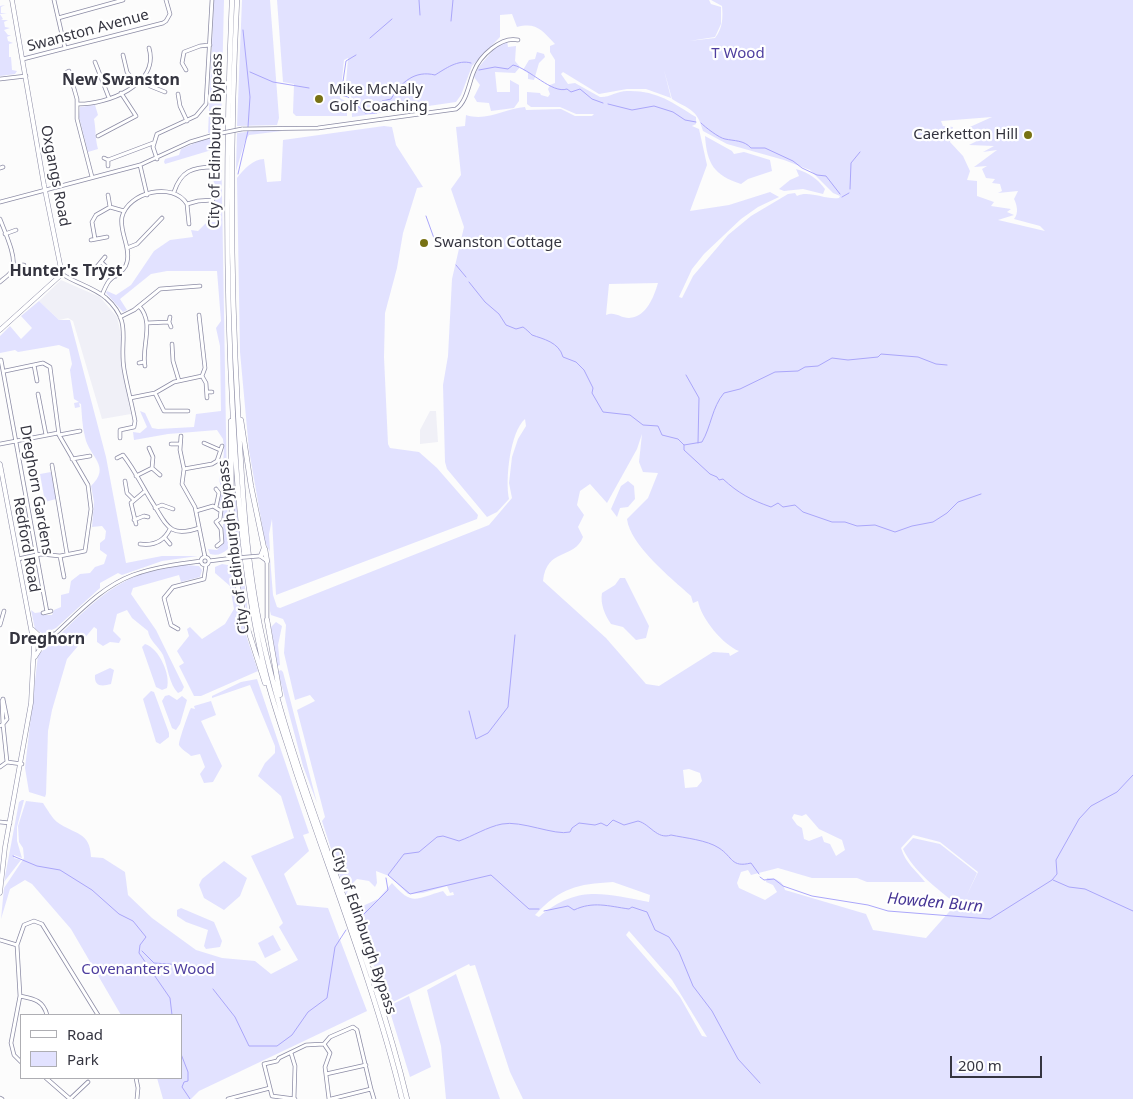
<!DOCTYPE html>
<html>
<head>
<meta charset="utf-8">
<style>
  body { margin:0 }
  #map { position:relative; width:1133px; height:1099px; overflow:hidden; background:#fcfcfc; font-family:"Noto Sans",sans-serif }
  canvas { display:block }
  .legend { position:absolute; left:20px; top:1014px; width:162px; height:65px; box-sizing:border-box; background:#fff; border:1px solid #aeaeb3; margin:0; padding:6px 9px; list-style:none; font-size:15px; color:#353540 }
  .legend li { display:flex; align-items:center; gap:10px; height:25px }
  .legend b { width:25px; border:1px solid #aeaeb3 }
  .scale { position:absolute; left:950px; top:1056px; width:92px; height:22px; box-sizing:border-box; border:2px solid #353540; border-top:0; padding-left:6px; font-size:15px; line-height:18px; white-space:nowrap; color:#353540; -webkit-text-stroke:4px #fff; paint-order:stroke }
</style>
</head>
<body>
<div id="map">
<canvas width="1133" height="1099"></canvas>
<ul class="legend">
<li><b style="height:6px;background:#fff"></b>Road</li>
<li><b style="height:14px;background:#e2e2ff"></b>Park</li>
</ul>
<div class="scale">200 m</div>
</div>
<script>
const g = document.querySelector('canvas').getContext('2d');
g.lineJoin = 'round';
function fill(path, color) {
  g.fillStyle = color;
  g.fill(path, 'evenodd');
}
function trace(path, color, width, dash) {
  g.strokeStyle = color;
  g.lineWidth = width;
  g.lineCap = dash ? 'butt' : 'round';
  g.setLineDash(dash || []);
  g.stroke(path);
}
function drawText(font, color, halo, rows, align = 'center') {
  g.font = font + ' "Noto Sans",sans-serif';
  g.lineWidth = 4.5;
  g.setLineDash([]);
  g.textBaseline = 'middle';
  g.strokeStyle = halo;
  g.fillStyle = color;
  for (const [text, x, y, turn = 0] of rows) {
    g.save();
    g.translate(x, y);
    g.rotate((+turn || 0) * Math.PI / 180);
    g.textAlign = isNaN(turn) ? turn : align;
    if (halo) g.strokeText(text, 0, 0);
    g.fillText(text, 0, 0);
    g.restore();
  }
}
const built = new Path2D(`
  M61,280L100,297L117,317L122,339L121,365L131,414L102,419L73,321L68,318L59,320L39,301Z
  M430,411H436L438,442L420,444V430Z`);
const green = new Path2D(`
  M214,0H224L221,128L219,131L208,133Z
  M242,0H270L279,118L277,125L237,126Z
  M277,0H709L711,4L721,7V24L715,37L689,41L715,38C723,28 723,17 722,6L711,0H1133V1099H523L510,1072L475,965L470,966L469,964L391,1003L386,999L354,910L378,899L392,883C412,906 415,899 443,891L447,896L454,895L453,892L450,893L447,886L423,893L408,894L389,876L376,871L377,883L375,887L369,881L357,879L350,886L346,895L322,821L325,817L297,710L315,701L310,695L295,700L284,653L286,625L283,619L271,615L270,611V557L273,595L277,607L280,608L489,525L512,498L509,483L512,457L518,439L526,426L525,419C510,432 505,480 509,499L497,512L487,517L447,469L445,462L443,385L448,356L452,279L464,227L451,189L461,175L456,127L465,126L466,115C487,122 506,108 525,107L526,110L561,109L575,116H592L594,114H576L560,107H531L527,104V92L540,93L541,95L548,97L550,94L548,89L550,85L555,83V60L550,52V46L555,44C542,30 536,22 517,27L512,14L500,15V37L472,66L461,95L456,102L352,117L351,93L346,83L348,58L344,60L340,98L347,102V116H296L293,113L294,84L283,82ZM664,70L672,99C690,110 697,109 703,131L727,144L784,160L810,170L833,193L840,196L839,198C825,200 809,190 797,196L795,193L788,194L751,216L728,235L693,276L682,298L679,297L692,269L704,254L741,219L758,207L779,197L770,192L729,205L690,211L707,165L699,129L692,126L696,124V117C672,102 656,90 627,91C617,91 608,98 600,97L575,83L568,84L561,74L563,72L599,94L627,89H646L671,98ZM992,117L961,131H970L963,133L961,137L993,133L969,145L994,146L983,152L997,150L974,167L987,166L982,169L986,178L995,179L992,183L1000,184L1002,191L998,193L1018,191L1014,199C1017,205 1019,213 1014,219L1040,226L1045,231L998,220L1014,215L1007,212L1011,209L991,206L994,202L977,196V181L967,180L970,171L963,156L950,142L953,127L943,126L941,121ZM658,283C654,296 647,317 629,318C620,318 615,311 606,315L609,284ZM642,434L639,462L643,472L658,473L648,498L627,519C630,545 671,578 691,596L693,603L698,601C701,618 723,645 739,651L730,656L729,653L713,652L659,686L646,684L606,638L543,581C547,547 574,560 583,537L578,527L584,515L577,505L580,491L590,484L607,503L637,449ZM689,769L700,773L702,781L697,787L685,788L683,770ZM794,814L802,816L806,814L819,829L842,840L845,850L836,856L830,844L824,842L822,836L809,841L804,839L802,828L797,825L792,818ZM913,835L940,842L978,872L966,897L977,873L940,844L913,838L903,849C914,872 937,888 956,904L926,938L873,930L866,914L785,890C783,881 776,878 767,878L766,882L773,885L777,892L765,900L739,888L737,883L741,872L748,870L751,875L778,868L812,878H857L867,882H925C915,869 906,864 901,848ZM613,882L650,895L649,902C604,894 578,884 539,917L535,915C560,888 577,884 613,882ZM629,931L672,980L707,1037L702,1036L680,997L626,935Z
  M5,5L1,7V13L7,14H0L3,19L1,20H8L4,22L5,27L10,28L4,30L8,35H11L7,37L8,41L13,43L9,44V57H11L12,70L17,71L15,74L0,76V6Z
  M507,41L508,47L516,46L515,61L520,67L515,73L495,72L497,92H510V80L519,85V101L514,108L491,111L489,103L477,102L474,97L480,85L474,77L477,69L500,42Z
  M537,52L544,54L545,57L539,63L534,80L528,79V73L523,70L529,60L535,59Z
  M95,105L98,115L94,119C96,129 95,138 98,149L88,152L79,117L80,107Z
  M384,126L392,127L396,145L423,187L417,188L403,233L397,268L385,313L384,357L388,444L390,448L419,452L437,468L478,515L477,519L276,595L272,519L269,534L270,552L265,542L249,450L240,352L237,178C244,169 253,159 264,159L267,182L281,181L283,140Z
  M262,130L282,131L249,135L245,141L236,171L237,133Z
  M221,136L228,549C222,554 217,556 210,554L208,549L217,550L224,542L222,508L219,504L222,492L219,479L223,466L224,448L223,439L217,430L168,434L134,440L133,432L140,433L147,427L140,411L145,413L152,428L158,429L194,427L196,414L221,411L220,346L216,328L221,321L217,271H167L151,274L120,299L127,310L123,312L106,293L107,291L116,295L131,285L154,251L170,240L193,237L191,230L198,231L207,222H216L213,171L217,167V154L215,149L165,164L164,162L165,159L179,155L181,149L202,140Z
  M705,136L732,151L734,154L744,152L770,160L772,171L748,179L741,184C714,175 707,164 705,136Z
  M796,169C809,173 817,178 825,189L823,194L803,189L784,191L779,189L790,180L799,176Z
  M39,301L59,320H70L106,457L126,563L162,556H198L162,561L122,575L118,573L100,583V588L56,628L43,634L35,629L31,610L35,613L42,612L44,615H52L54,610L61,607V595L69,593L71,581L80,574L90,573L95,567L104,564L107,555L100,550V543L105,539L106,531L102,526L92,527L94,502L91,486C112,466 89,457 85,437C82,426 82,415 81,404L79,403L80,407L75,408L74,403L79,402L74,399L70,370L72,364L69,349L59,345L18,352L15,350L0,353V336L10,326L21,339L32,328L21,316Z
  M51,472L56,499L45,502L40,474Z
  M628,481L634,486L635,499L628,507L620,508L617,517L611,509L621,486Z
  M234,497H236L241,555L235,553Z
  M238,561H242L248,614L242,596L236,563Z
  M222,564L228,565L231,571L246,635L258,671L201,696H194L179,666L184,663L177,651L189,636L187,629L190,627L202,639L225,624L234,609L230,586L215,573V567Z
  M185,565L199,566L202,570L200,577L181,582L179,575L133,588L131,594L156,630L184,687L182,691L178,693C169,684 168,667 163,655C159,647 149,640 148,631L132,618L127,610L117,614L113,631L121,639L119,643L110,642L103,646L97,642V629L94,627L67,659L52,710L48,731L46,794L45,797L29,792L25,768L38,655C69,628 97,592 136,576C152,570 169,568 185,565Z
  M620,578H625L649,626L646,638L636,640L623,627L611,624C605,615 600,604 602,593L615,585Z
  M276,622L282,626L278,645L280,665L277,666L271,627Z
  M145,644C159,648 171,675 167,688L162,690L156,687L142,647Z
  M110,668L114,670L111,684C101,687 94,686 95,675Z
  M281,670L283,672L317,803L303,766L278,672Z
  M257,679L309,833L303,835L309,851L284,874L297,905L328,908L367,1011L199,1091L191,1099H163L157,1078H181V1015H121L71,929L32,884L25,880L10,889L1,919L4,888L24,858L23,848L19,842L18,826L26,801L43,803C47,809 52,818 57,822C75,835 90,831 91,857L103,858L125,872L128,895L152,918L196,950L222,958L255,961L271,974L298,960L279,927L283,923L251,856L294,838L281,796L258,776L265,763L275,753V746L250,685L212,698V696L241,682Z
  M151,691L154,692L169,733V737L160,744L156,742L143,699Z
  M169,695L177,700L182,696L187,700L180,724L176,730L172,728L162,701L165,696Z
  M211,701L216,715L201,721L222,766L213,782L204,783L200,774L205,767L200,754L191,756C188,753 181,749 179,745C178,743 189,711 191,708L195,709L194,706Z
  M22,800H24L17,827V841L22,858L14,855V858L21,860L4,882L19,802Z
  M224,861L247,878L240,896L224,910L204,898L199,885L202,879Z
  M181,908L214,922L222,941L220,947L206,949L204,946L208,930L186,922L177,916V910Z
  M273,935L281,950L265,958L258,943Z
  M456,974L500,1099H446L441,1046L427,990Z
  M409,996L431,1067L410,1077L390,1012L393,1004Z`);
const stream = new Path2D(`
  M419,0L420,15
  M451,21L453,0
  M243,30L250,97L248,127
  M370,38L392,19
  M479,70L495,67L508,69L513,65C530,69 552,94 567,89L571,92L580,89L592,99L603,103
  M250,72L273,82L309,88
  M329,92L348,97L365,113H377L382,101L391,99C401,82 415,70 435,75C445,69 458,59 471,63
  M341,95L346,61L356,55
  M608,104L632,110L654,106L673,112L685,120L696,122
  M701,123C705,127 719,138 725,139C734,141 744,140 751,148H765L793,161L802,168L817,175L826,176L840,194
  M238,174L248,131
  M850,189L851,163L860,152
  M842,197L849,193
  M426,216L435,241L441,247H445
  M456,265L466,277
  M469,282L485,302L499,314L506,325L516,329L523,327C526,329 530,333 532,335C543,339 559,342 563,357L576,362L584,370L593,388L592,393L603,412L630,415L643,425L658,426L662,435L678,439L684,445L702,442C711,427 712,407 724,393L740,389L775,372L798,371L805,367L818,366L832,358L848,360L878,357L881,354L918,357L936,364L947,365
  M686,375L699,398L698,443
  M684,445V450L710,474L717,477L719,480L723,479C738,493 751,500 771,507L778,503L783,507L795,505L803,512L832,522H845L857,526L875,525L895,532L912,526L933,522L947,513L958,502L981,494
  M469,711L476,739L488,733L508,707L515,635
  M13,856L37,866L60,870L92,890L119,914L133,921L146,937L140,945L139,953L170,998L172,1015
  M760,877L764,880L774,879L783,886L812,896L868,905L888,911L990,919L1052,880L1057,874L1056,860L1079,819L1091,806L1117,792L1133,775
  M1053,880L1069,887L1085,889L1133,911
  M539,909H529L491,875L410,894L388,875L404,854L419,852L437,837L443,836L459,841C473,836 487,827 502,824C521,820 555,836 570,832L572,828L579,823L595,825L601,823L607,826L613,820L624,825L638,821C650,824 657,840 671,835C685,838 707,840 719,848C733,857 731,868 751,863L759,874
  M544,911L568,906L574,910C593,901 608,906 629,909L632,907L647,912L655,930L669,937L679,952L693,986L712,1011L738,1059L760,1083
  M355,923L388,890L386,878
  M142,951L154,963L199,966L205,973
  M213,989L235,1017L249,1046H277L292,1035L308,1012L327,998L335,947L346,930
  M181,1054L188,1072V1081L184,1082L182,1087L190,1099`);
const minor = new Path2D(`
  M54,0L65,48
  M58,18L123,0
  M123,55L127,72L136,84
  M23,59L163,23L166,21L170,14L166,0
  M95,62L109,98
  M186,70L182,63L184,52L200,46L210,45
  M67,72L69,71L77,99V119L92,177
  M0,79L26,76
  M143,79L150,86L165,92
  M178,94L180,106L187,121
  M77,104C106,105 160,85 149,48
  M242,129L318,128L456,109C467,102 469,82 474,71C480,56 501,36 518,40
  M98,136L136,116L121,93
  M104,158L108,160V166
  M157,159L153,147L157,134L196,116L206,104L212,0
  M108,160L153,143
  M140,165L147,195
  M0,168L3,167
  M174,192C181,171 192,167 214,167
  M108,195L110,207
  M0,202L140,165L190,142L217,134
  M187,204L198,201L213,200
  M0,219C4,230 18,259 12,270C10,275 4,278 0,282
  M5,234L16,230
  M95,239L92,222L96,215L110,207L124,211
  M91,240L107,237
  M127,248L137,244L162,218
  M101,262L116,276
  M13,265H24
  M95,269L105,257
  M62,274C75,283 93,287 106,298C133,322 119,340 124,369C127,387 132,404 135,421L134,427L120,430V438
  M102,295C104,290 106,285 109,281C115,274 125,272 127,262C131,247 119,232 122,217C128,192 173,181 187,204L189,224
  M139,306C155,323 141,346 145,366
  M120,317L134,310L160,289L200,286
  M170,317L169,322L171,327
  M147,323L169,322
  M172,344L173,361L179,381
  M1,360L47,612
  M139,363L144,362
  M34,365L37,381
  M5,371L43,363L50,367L59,435L88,485L91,509L85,551L60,556L41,554L18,559
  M202,376L206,383L207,398
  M207,392H212
  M155,393L164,411H188
  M38,394L46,435
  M130,398L155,393L174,382L202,376L205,368L199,315
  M59,435L80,431
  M181,436L180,450L184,469L182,484L195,507L205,557
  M204,443L220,450
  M0,444L58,433
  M171,444H180
  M117,458L123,455C135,470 143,488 154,505C167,526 170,538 199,528
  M72,459L90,456
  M52,465L67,554
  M152,468L160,475
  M184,469L212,464L217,461L222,446
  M136,476L152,468L153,457L149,448
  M125,481L127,493L133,499
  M216,507L219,493L216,489
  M155,508L162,505L173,509
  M196,511L213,506L221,511L220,519L216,522L221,529L222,542L217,546
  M134,520L144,516L148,517
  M136,524L131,503L144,492
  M165,538L170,544
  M140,544C154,546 164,541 170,529
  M60,556L64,577
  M260,556L267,561V620
  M201 561a4 4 0 1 1 8 0a4 4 0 1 1-8 0Z
  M209,561L233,558
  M43,613L51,611
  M0,625L4,611
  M178,629L171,625L164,598L173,587L204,579L206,565
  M43,637L54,634
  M45,643C73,619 98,588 133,575C155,567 178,564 201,561
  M0,726L3,724L2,701L3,699
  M7,762L22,764
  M0,767L7,762L3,724L7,719L3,699
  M0,822L10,823
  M0,940L17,945L20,996L11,1043L14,1055L21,1062
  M17,945L24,925L34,921L42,924L98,1015
  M20,996C34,999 43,1000 47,1015
  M324,1044L330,1053L325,1067L329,1099
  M291,1053L295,1066L294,1099
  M326,1074L366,1065
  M46,1078L70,1099
  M136,1078L138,1088L137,1099
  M0,1098L2,1099
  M70,1099L88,1082
  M228,1099L270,1088
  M295,1099L272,1096L264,1064L277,1061L279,1058L306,1045L324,1044L330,1037L353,1027L357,1030L371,1089
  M331,1099L371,1089L374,1099`);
const major = new Path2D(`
  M0,330L62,274L44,185L12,0
  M0,464L34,645L31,703L5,847L0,893
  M32,629L45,641L35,657`);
const highway = new Path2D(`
  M232,0C226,139 225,278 233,417C238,504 245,591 266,675C274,707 286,740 296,772C332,880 375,988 402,1099
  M237,0C230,137 230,274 238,412C242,487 246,563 262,636C296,794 370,942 407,1099
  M241,420L251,486L264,548L261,556
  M231,421L232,558L244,617L265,683
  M265,549L267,561
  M267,620L280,695`);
const minorBridge = new Path2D(`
  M217,134L242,129
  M235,558L259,556`);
const markers = [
  [319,99,5,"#787214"],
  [1028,135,5,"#787214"],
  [424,243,5,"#787214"]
];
const streetNames = [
  ["Swanston Avenue",88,31,-15],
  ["City of Edinburgh Bypass",216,141,-89],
  ["Oxgangs Road",55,176,79],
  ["Dreghorn Gardens",36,490,80],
  ["Redford Road",26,545,80],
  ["City of Edinburgh Bypass",234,547,-97],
  ["City of Edinburgh Bypass",363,931,71]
];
const parkNames = [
  ["T Wood",738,54],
  ["Covenanters Wood",148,970]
];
const poiNames = [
  ["Mike McNally",329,90],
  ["Golf Coaching",329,107],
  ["Caerketton Hill",1018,135,"right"],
  ["Swanston Cottage",434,243]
];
const neighbourhoodNames = [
  ["New Swanston",121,80],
  ["Hunter's Tryst",66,271],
  ["Dreghorn",47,639]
];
const waterNames = [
  ["Howden Burn",935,903,5]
];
fill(built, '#f0f0f7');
fill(green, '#e2e2ff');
trace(stream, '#aaa6fa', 1);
trace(minor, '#8c8ca5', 4.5);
trace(major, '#8c8ca5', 5);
trace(highway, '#8c8ca5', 5.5);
trace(minor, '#fff', 3);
trace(major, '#fff', 4);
trace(highway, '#fff', 4.5);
trace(minorBridge, '#8c8ca5', 4.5, []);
trace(minorBridge, '#fff', 3);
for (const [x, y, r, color] of markers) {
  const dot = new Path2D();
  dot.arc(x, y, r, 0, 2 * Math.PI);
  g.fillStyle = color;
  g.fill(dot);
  trace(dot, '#fff', 2);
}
drawText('15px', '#353540', '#fff', streetNames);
drawText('15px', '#4e3e9f', '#fff', parkNames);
drawText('15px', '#353540', '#fff', poiNames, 'left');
drawText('bold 16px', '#353540', '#fff', neighbourhoodNames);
drawText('italic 16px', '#473696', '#fff', waterNames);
</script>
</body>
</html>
